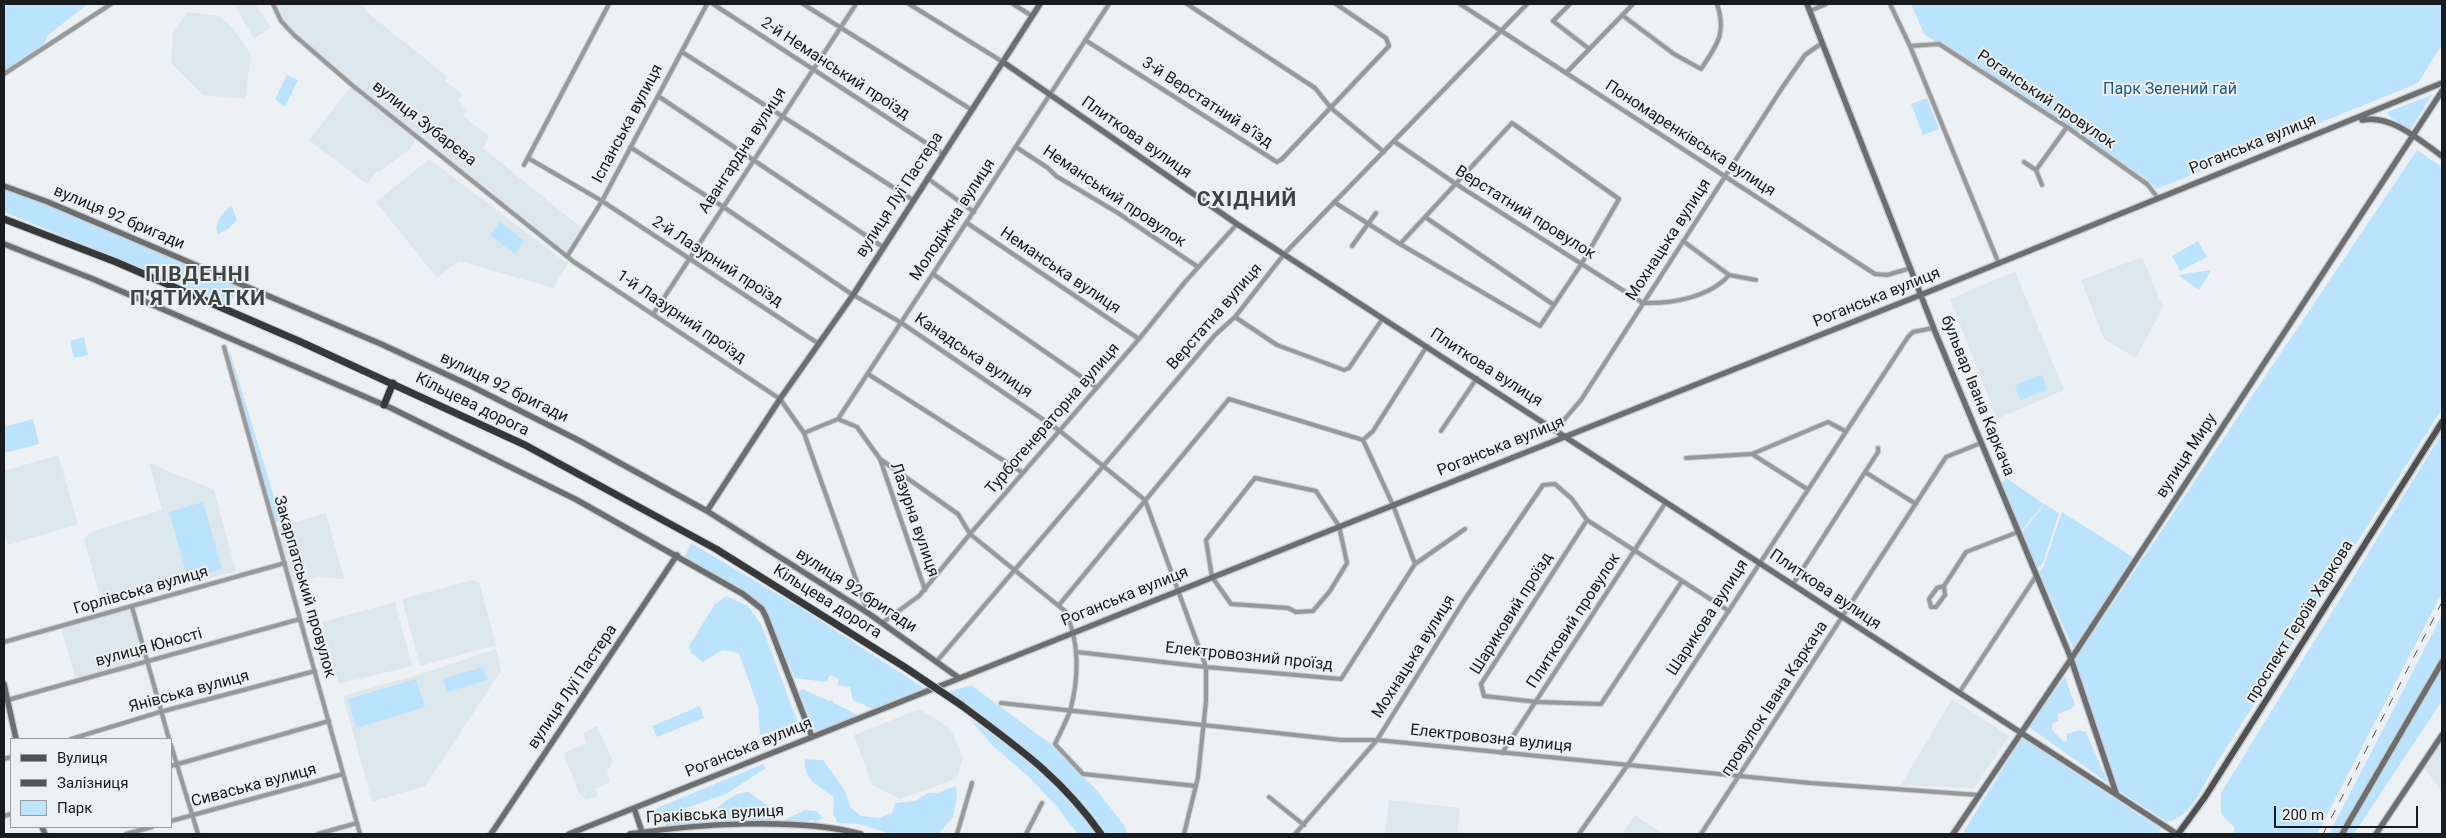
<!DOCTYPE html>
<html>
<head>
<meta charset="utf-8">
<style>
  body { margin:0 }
  #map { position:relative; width:2446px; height:838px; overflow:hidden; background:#edf0f2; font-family:Roboto,sans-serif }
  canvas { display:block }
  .frame { position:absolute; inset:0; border:5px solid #1a1b1c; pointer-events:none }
  .legend { position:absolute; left:10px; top:738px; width:162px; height:90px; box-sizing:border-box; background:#edf0f2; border:1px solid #999b9c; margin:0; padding:6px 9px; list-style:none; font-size:15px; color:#1a1b1c }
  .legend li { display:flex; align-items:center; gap:10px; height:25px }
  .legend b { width:25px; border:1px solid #999b9c }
  .scale { position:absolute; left:2274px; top:806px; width:144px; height:22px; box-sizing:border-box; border:2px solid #1a1b1c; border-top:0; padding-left:6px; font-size:15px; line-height:18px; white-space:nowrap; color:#1a1b1c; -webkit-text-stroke:4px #edf0f2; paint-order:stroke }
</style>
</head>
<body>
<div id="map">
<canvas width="2446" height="838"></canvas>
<div class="frame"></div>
<ul class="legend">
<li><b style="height:6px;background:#4f5152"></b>Вулиця</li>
<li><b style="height:6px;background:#525455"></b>Залізниця</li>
<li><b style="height:14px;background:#bbe3fe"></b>Парк</li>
</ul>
<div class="scale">200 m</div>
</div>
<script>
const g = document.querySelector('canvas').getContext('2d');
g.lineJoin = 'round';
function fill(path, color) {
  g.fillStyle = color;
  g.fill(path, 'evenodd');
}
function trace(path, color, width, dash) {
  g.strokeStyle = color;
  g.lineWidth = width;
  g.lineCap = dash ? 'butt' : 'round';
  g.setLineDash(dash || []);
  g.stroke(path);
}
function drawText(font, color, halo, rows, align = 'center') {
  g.font = font + ' Roboto,sans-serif';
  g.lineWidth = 4;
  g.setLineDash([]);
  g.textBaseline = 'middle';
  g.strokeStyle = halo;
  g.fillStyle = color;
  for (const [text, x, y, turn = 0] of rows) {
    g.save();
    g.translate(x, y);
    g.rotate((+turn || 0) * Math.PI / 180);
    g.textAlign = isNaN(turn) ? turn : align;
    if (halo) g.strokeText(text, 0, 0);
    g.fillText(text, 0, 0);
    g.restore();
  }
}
const built = new Path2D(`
  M234,4H255L271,27L254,39Z
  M273,4H362L369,14L448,77L445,81L463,94L458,101L468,110L463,116L489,136L483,148L584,230L568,255L417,135L411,148L379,172L377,171L367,184L309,140L352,85L281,21Z
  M187,12L219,16L233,28L251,55L245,99L203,95L171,63L173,33Z
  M429,159L568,264L553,288L459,261L437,278L376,202Z
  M2142,257L2163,307L2136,358L2104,339L2081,280Z
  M2015,271L2064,390L1997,419L1950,299Z
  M58,455L78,524L8,545L4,530V471Z
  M149,463L214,490L236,571L103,607L84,540L90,532L162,510Z
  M326,513L344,579L319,577L293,584L277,527Z
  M473,580L479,582L496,645L420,666L402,599Z
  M395,602L412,666L339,684L322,622Z
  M132,607L146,662L76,680L61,627Z
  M496,649L501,671L425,786L372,802L343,696L421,674Z
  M1952,699L2009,736L1974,788L1901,785Z
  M920,709L951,729L963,758L956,779L900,799L872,785L854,735Z
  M597,726L613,762L607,772L610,782L595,789L598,796L586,800L579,793L564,755L565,752L587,743L583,733Z
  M2442,743V792L2425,769Z
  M1389,800L1460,808L1457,834H1385Z
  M1635,815L1663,834H1622Z`);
const green = new Path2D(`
  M4,4H88L48,35L41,51L4,74Z
  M1911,4H2442V45L2418,83L2157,189L2145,178L1924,34Z
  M287,75L298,80L285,107L275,99Z
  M2432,95L2410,130L2391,118L2387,112Z
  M1927,98L1939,129L1923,135L1911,104Z
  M2417,150L2442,167V409L2211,772C2201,791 2189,818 2167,822L2119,791L2074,661Z
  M4,186L240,284L228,308L177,283L4,212Z
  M231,205L237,220L228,229L218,234C213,223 223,213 231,205Z
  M500,222L524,241L515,254L490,235Z
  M2198,241L2207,257L2180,271L2172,256Z
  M2211,270L2199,290L2178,275Z
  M84,337L88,355L74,358L70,341Z
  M225,350L230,352L281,520L273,523Z
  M2042,375L2047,390L2020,400L2015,385Z
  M33,419L39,444L4,453V427Z
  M2442,433V593L2317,834H2234V827L2221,814V793Z
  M2005,477L2044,504L2021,531L2002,487Z
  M203,502L222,569L188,579L169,512Z
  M2045,504L2059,513L2043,563L2036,570L2022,532Z
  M2062,512L2133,557L2074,650L2039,572L2044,566Z
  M691,543L801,608L924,688L873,709L853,700L850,687L837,685L839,679L830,675L827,682L795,678L764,606L685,556Z
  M726,596L748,606L761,624L798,723L760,735L758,707L739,653L722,650L703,662L691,653L689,646L715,604Z
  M2442,615V701L2354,834H2329Z
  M1700,622L1711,626L1698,646L1692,641L1690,635Z
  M483,667L487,680L447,692L443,679Z
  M2065,677L2075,705L2071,709L2058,714V721L2052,724V730L2064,742L2067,741V734L2079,730L2086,732L2108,783L2029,727Z
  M416,679L425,707L356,728L348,699Z
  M971,685L1052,745L1094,787L1124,825L1127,834H1105C1067,773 1006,735 949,692Z
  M802,689L829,701L833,700L834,703L857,715L819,731L815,730L799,693Z
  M700,706L704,718L657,737L652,726Z
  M969,718C1020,754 1059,783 1096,834H1078L1057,807L1031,779L992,745Z
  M2022,738L2161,829L2158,834H1962Z
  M805,759L823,760L844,789L851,808L861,816L879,818L892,813L895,803L915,801L928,793H937L956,786L957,796L953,817L938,834H891L859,824L838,823L833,814L834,797C820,787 802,779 805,759Z
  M763,764L766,768L726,794L675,812L648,819L644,817L645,813Z
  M749,792L775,811L771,822L666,827L664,821C679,815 700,816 711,811C727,803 730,793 749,792Z
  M805,810L816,811L823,818L815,822L812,820L804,822L782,821Z`);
const street = new Path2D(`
  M273,4L281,21L294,35L352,85L574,262L780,399L804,433L868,613
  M713,4L943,154
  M803,4L972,110
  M909,4L1003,62
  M1013,4L1032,16
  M1187,4L1315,88L1331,108L1384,152
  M1460,4L1875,274L1887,275L1911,268
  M1570,4L1553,21L1588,48
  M1890,4L1910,46L1999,264
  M1810,11L1826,4
  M1622,15L1674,54L1701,69C1717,45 1727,33 1717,4
  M1085,40L1277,162L1282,159L1389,46L1386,38L1336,4
  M1910,46L1939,44L2067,127L2147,184L2158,198
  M682,52L913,200
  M1567,72L1633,4
  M4,74L111,4
  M658,96L883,247
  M1512,123L1619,199L1582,263L1540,326L1400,244Z
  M1395,142L1456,184L1643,303C1672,304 1710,297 1729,275L1756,280
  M630,147L722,206L850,293L900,322L1060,431L1145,500L1206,667V701L1198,777L1184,834
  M1016,147L1048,168L1056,176L1118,213L1198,267
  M528,158L602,201L819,344
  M2024,162L2036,170L2042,185
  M524,165L609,4
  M2036,170L2067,127
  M927,178L974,212
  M1334,202L1400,244
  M1425,217L1554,305
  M967,223L1139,339
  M1683,241L1729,275
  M1352,246L1376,213
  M568,255L602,201L707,4
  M933,274L1096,387
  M654,313L856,4
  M1235,317L1277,345L1344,370L1349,368L1383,318
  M224,347L360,834
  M868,374L1023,473
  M838,419L857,427L880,459L958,514L970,534L1065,611C1080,641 1079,679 1070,711C1066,722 1060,733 1055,744L1083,774L1196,786
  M1556,429L1581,400L1782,88L1805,55L1822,43
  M1441,431L1477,378
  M804,433L838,419L1109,4
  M1363,440L1373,431L1427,346
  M1752,454L1807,489
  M1686,458L1752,454L1828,422L1845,431
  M880,459L925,590
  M1865,472L1916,504
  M1255,478L1316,491L1339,526L1347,563L1330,591L1313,611L1296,612L1288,608L1231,604L1212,577L1206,540Z
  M1415,564L1465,529
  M1682,581L1601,704L1537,702L1484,696L1481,684L1587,520L1729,611
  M1793,584L1878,452V448
  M1944,586L1945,595L1936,607H1931L1929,599L1937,588L1944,586L1966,552L2018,532
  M1059,605L1229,399L1363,440L1393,505L1415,564L1341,679L1206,667L1077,652
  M132,607L169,739
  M882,623L919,596L970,534L1139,339L1185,282L1237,224
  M4,642L285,563
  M937,661L1215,335L1235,317L1285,253L1527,4
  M1959,693L2036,576
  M4,701L300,619
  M1001,703L1341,740H1377L1810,783L1979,795
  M71,739L160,712L315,671
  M171,745L198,834
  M1502,753L1666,502
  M4,759L11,757
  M171,766L329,721
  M1269,797L1304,825
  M4,816L11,814
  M171,821L343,774
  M126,834L152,827
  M318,834L357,823
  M957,834L972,783
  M1026,834L1042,803
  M1295,834L1377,740L1465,599L1543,485L1555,484L1572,499L1587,520
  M1579,834L1627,766L1908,337L1913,332L1933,328
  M1701,834L1946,457L1981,443`);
const secondary = new Path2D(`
  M1807,4L1936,334L2070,656L2116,793
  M1003,62L1237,224L2177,834
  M2362,120C2391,114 2419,140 2442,156
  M4,186L48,202L381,344L467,384L580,441L707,511L868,613L959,678
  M4,244L93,279L391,408L577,500L743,594L762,609L766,617L812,737
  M707,511L780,399L853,295L1040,4
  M4,684L16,739
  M634,808L642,832
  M42,827L45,834
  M491,834L677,555
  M569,834L1928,292L2442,83
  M630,834C696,824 797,817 861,834
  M1953,834L2071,659L2442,91
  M2342,834L2442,662
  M2376,834L2442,735`);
const primary = new Path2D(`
  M2178,834L2205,797L2442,422`);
const highway = new Path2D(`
  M4,219L116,262L301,342L525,445L716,549L903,666
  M384,405L393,383
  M961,705C1017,747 1060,776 1101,834`);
const rail = new Path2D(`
  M2323,834L2442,602`);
const highwayBridge = new Path2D(`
  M903,666L961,705`);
const streetNames = [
  ["2-й Неманський проїзд",835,69,33],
  ["Роганський провулок",2046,100,34],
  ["3-й Верстатний в’їзд",1207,103,33],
  ["вулиця Зубарєва",424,124,38],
  ["Іспанська вулиця",628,124,-62],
  ["Плиткова вулиця",1136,138,35],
  ["Пономаренківська вулиця",1690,139,33],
  ["Роганська вулиця",2253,145,-22],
  ["Авангардна вулиця",743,151,-57],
  ["вулиця Луї Пастера",900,195,-57],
  ["Неманський провулок",1114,197,34],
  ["Верстатний провулок",1525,213,32],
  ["вулиця 92 бригади",119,218,23],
  ["Молодіжна вулиця",953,220,-57],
  ["Мохнацька вулиця",1669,240,-57],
  ["2-й Лазурний проїзд",717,262,33],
  ["Неманська вулиця",1060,271,34],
  ["Роганська вулиця",1877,298,-22],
  ["1-й Лазурний проїзд",681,317,34],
  ["Верстатна вулиця",1215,317,-49],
  ["Канадська вулиця",973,356,34],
  ["Плиткова вулиця",1486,368,33],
  ["вулиця 92 бригади",504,388,26],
  ["бульвар Івана Каркача",1977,396,68],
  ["Кільцева дорога",472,405,26],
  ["Турбогенераторна вулиця",1053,419,-49],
  ["Роганська вулиця",1501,447,-22],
  ["вулиця Миру",2187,456,-57],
  ["Лазурна вулиця",914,520,71],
  ["Закарпатський провулок",304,587,74],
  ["Плиткова вулиця",1825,590,34],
  ["Горлівська вулиця",141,591,-16],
  ["вулиця 92 бригади",856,591,33],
  ["Роганська вулиця",1125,597,-22],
  ["Кільцева дорога",827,602,32],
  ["Шариковий проїзд",1512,614,-58],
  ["Шарикова вулиця",1708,618,-57],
  ["Плитковий провулок",1574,621,-57],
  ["проспект Героїв Харкова",2300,622,-58],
  ["вулиця Юності",149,648,-15],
  ["Електровозний проїзд",1249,657,6],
  ["Мохнацька вулиця",1414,657,-58],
  ["вулиця Луї Пастера",573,687,-56],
  ["Янівська вулиця",189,692,-15],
  ["провулок Івана Каркача",1775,699,-57],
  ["Електровозна вулиця",1491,739,6],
  ["Роганська вулиця",749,748,-22],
  ["Сиваська вулиця",254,786,-15],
  ["Граківська вулиця",715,815,-3]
];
const parkNames = [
  ["Парк Зелений гай",2170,90]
];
const districtNames = [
  ["СХІДНИЙ",1247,201],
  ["ПІВДЕННІ",198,276],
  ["П'ЯТИХАТКИ",198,300]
];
fill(built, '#dce6ed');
fill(green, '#bbe3fe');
trace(street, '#cbced0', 6);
trace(secondary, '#cbced0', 8);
trace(primary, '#cbced0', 9);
trace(highway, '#cbced0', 9);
trace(street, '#979899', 4);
trace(secondary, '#6c6e6f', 5.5);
trace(primary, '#4f5152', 6);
trace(highway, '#36383a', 7);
trace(rail, '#525455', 1, [9, 9]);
trace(highwayBridge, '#cbced0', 9, []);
trace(highwayBridge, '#36383a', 7);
drawText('16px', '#1a1b1c', '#edf0f2', streetNames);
drawText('16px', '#1e5c80', '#edf0f2', parkNames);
g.letterSpacing = '1px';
drawText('bold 21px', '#3f4243', '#edf0f2', districtNames);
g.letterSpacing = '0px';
</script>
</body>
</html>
